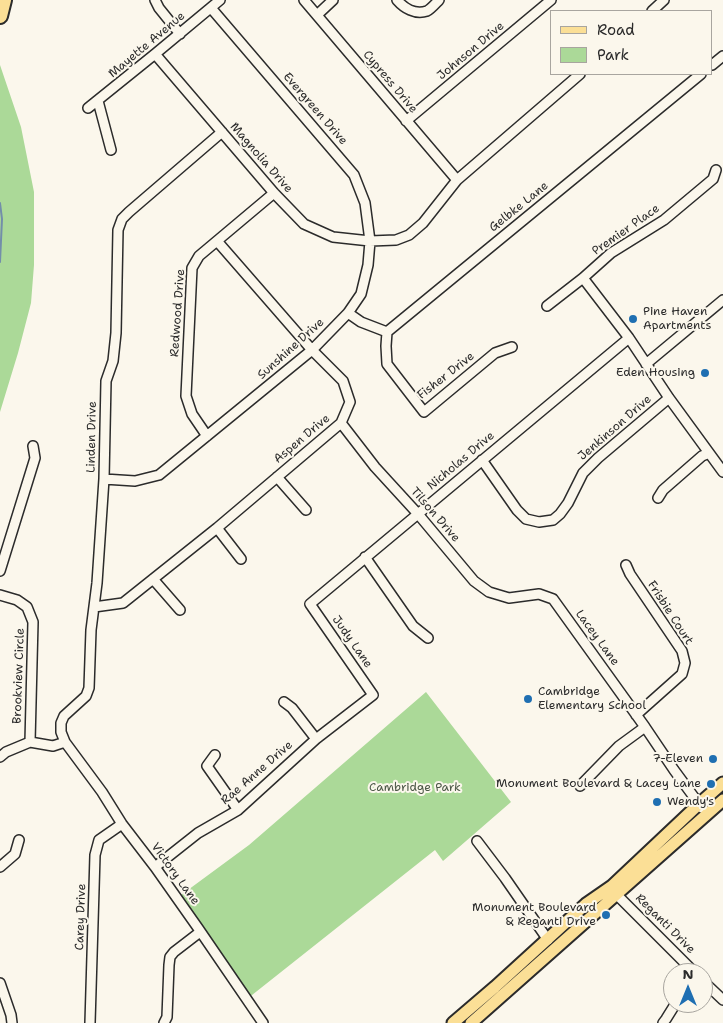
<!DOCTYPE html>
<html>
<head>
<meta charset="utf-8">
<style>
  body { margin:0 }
  #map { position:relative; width:723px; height:1023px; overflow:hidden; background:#fbf7ec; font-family:"Shantell Sans",sans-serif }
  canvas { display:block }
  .legend { position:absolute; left:550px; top:10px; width:162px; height:65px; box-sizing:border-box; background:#fbf7ec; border:1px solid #a8a59f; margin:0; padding:6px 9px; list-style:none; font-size:15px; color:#2b2b2b }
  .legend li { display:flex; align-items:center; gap:10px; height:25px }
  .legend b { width:25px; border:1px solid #a8a59f }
  .north { position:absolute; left:663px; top:963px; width:50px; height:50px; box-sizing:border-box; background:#fbf7ec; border:1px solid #a8a59f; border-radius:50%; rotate:0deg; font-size:14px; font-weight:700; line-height:20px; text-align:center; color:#2b2b2b }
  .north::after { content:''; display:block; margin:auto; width:18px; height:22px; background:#1f6fb2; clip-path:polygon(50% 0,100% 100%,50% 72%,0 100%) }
</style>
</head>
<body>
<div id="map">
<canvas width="723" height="1023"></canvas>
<ul class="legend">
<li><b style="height:6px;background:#fbdf96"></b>Road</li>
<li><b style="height:14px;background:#abd998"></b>Park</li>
</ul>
<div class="north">N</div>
</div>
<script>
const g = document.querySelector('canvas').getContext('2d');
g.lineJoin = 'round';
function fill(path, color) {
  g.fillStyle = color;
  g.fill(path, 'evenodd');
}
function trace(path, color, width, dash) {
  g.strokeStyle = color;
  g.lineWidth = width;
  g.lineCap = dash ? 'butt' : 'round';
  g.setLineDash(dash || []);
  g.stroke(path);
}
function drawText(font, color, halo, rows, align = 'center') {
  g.font = font + ' "Shantell Sans",sans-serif';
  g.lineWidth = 4;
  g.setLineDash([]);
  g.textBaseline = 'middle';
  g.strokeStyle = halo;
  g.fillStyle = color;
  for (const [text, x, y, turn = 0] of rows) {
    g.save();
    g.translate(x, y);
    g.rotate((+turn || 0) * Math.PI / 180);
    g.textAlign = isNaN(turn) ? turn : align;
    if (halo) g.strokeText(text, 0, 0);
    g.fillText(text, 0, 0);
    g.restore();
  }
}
const green = new Path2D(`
  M0,65L21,127L34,192V265L31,303L18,353L0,412Z
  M426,692L511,802L443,861L435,850L247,999L177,898L249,845Z`);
const stream = new Path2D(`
  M0,203L2,219L0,262`);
const minor = new Path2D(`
  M155,0L159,8L180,34
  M304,0L457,180
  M397,0C404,8 415,15 427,11C431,9 436,3 439,0
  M652,11L664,0
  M317,15L333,0
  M155,54L274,193L304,224L333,237L370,241L365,203L354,175L211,8
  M712,65L723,56
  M98,101L111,150
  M88,108L155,54L220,0
  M406,121L551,0
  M222,132L129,212L122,219L118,230L116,333L113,361L106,381L104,479L97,583L91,630L89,688L86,696L64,716L61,723V732L65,742L102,792L122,824L155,867L198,928L263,1023
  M583,278L629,338L669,398L723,472
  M547,306L583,278L611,253L664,220L713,179L716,170
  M348,313L361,322L387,332L701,74
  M387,332L386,346L387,364L424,412L495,353L512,347
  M646,364L723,300
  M341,423L375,467L418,514L474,581L489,592L509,598L539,594L553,599L645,727L674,770L702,808
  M207,436L192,414L186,396L192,268L199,256L274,193
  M482,460L517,510L526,519L539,522L553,520L560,514L568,503L583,473L598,458L669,398
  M277,477L306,510
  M104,479L135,481L159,475L312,350L348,313L361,294L368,265L370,241L396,240L409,235L423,223L457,180L580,74
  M658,498L663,490L702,456L709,453
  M217,528L241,559
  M365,557L413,626L428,638
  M626,565L630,574L682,651L685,663L682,674L636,715
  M0,571L35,458L33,446
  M153,579L180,610
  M0,595L17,600L27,607L33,622L30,742L6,752L0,757
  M94,607L123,603L217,528L341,423L350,402L343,381L312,350L217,241
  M284,702L292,708L316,739
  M30,742L53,746L65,742
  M215,755L207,766L238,810
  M580,786L619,746L645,727
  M477,841L505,878L548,940
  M0,867L15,854L19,840
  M155,867L198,833L238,810L316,739L373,695L310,604L629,338
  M616,894L695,973
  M703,981L723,1000
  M0,983L11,1015L12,1023
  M90,1023L95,855L99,840L122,824
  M164,1023L167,1017L169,965L170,957L174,952L200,932
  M663,1023L666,1019L676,1003`);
const major = new Path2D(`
  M453,1023L495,987L586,904L612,886L699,804L723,783
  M471,1023L723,800`);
const highway = new Path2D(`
  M0,16L4,0`);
const markers = [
  [633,319,5,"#1f6fb2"],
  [705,373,5,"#1f6fb2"],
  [528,699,5,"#1f6fb2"],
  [713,759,5,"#1f6fb2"],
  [711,784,5,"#1f6fb2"],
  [657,802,5,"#1f6fb2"],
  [606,915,5,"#1f6fb2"]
];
const streetNames = [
  ["Mayette Avenue",147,45,-40],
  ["Johnson Drive",471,51,-40],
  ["Cypress Drive",390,82,50],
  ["Evergreen Drive",315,109,49],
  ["Magnolia Drive",261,158,49],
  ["Gelbke Lane",519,207,-39],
  ["Premier Place",626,230,-35],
  ["Redwood Drive",178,313,-86],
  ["Sunshine Drive",291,349,-42],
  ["Fisher Drive",446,376,-38],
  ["Jenkinson Drive",615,428,-41],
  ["Linden Drive",92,437,-89],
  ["Aspen Drive",302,439,-40],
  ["Nicholas Drive",461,461,-40],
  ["Tilson Drive",435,515,49],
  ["Frisbie Court",670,613,57],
  ["Lacey Lane",597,638,54],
  ["Judy Lane",352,642,55],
  ["Brookview Circle",19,676,-88],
  ["Rae Anne Drive",257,773,-41],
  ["Victory Lane",175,874,54],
  ["Carey Drive",81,917,-88],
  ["Reganti Drive",665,924,45]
];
const poiNames = [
  ["Pine Haven",643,312,"left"],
  ["Apartments",643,326,"left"],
  ["Eden Housing",695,373],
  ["Cambridge",538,692,"left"],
  ["Elementary School",538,706,"left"],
  ["7-Eleven",703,759],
  ["Monument Boulevard & Lacey Lane",701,784],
  ["Wendy's",667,802,"left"],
  ["Monument Boulevard",596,908],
  ["& Reganti Drive",596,922]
];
const parkNames = [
  ["Cambridge Park",415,788]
];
fill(green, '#abd998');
trace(stream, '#738eaa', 2);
trace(minor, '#2b2b2b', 12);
trace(major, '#2b2b2b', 15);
trace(highway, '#2b2b2b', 18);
trace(minor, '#fbf7ec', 9);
trace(major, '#fbdf96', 11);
trace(highway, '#fbdf96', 14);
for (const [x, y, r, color] of markers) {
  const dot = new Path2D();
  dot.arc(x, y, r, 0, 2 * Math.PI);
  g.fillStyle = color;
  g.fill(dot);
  trace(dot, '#fbf7ec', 2);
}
drawText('12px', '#2b2b2b', '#fbf7ec', streetNames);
drawText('12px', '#2b2b2b', '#fbf7ec', poiNames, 'right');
drawText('12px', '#4b5646', '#fbf7ec', parkNames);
</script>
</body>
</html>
